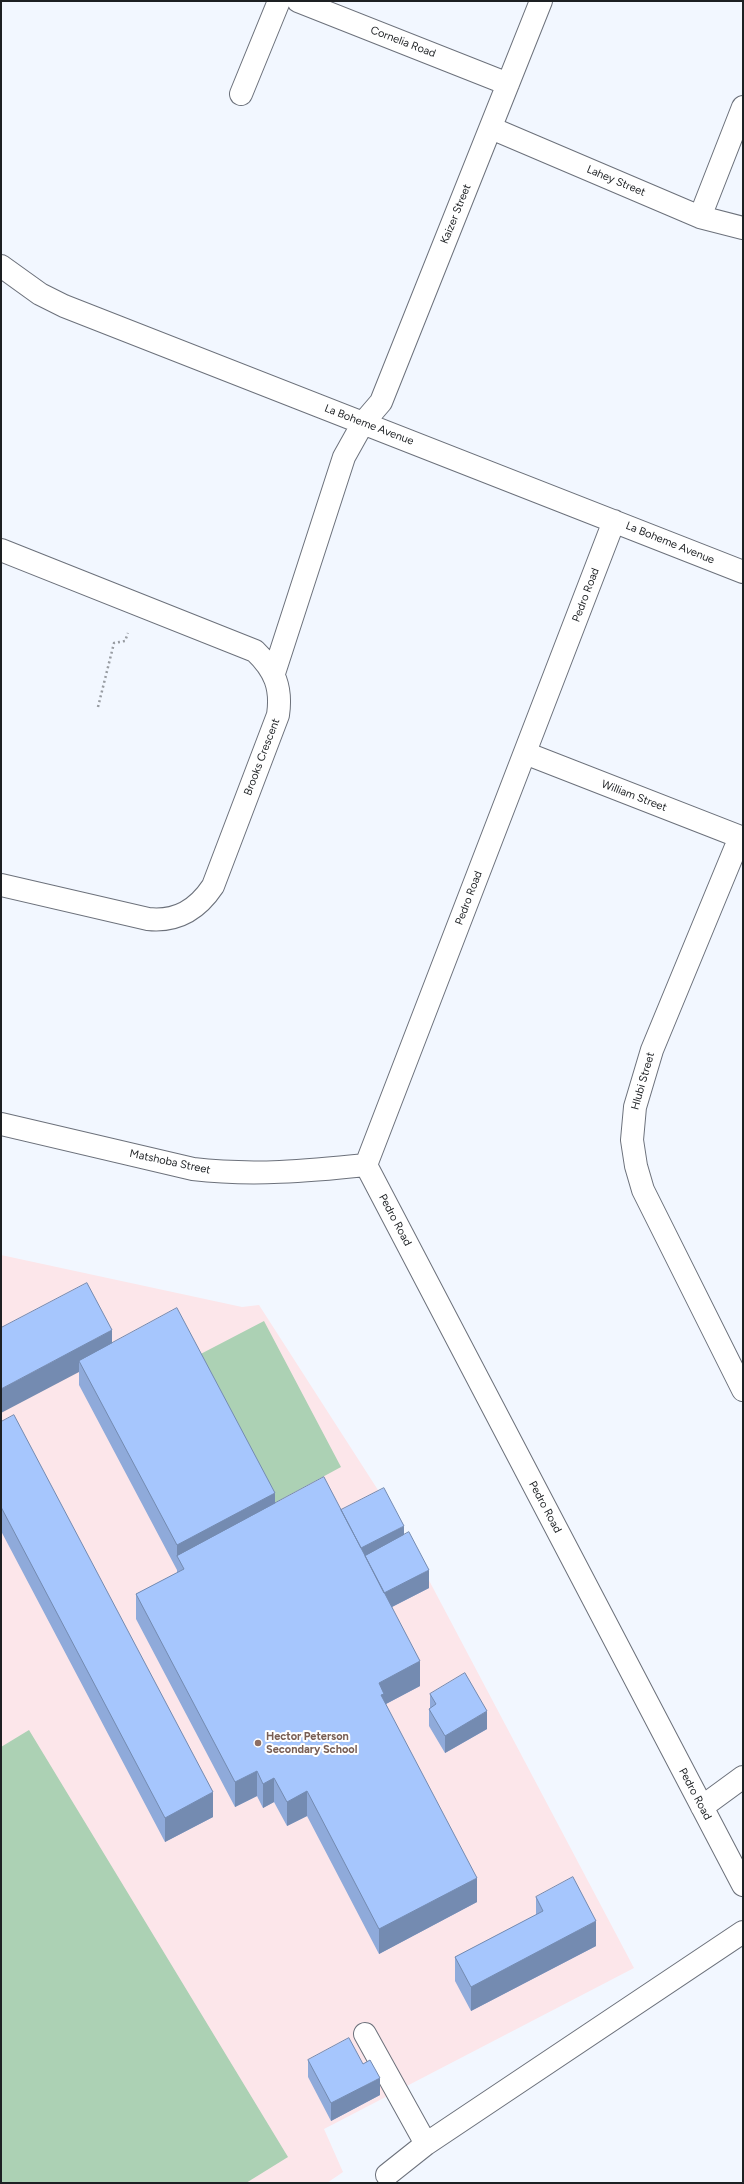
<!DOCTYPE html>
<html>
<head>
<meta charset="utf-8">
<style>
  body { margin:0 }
  #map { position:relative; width:744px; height:2184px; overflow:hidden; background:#f2f7ff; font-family:Figtree,sans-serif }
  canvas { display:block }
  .frame { position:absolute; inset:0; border:2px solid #1d2023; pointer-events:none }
</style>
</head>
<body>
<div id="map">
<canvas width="744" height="2184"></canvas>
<div class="frame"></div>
</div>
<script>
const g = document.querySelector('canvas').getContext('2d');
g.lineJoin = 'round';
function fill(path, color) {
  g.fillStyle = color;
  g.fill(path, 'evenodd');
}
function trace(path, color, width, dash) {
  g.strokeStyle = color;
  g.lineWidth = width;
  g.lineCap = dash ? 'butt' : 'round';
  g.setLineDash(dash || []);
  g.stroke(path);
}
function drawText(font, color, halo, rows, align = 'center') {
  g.font = font + ' Figtree,sans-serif';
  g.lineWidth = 4;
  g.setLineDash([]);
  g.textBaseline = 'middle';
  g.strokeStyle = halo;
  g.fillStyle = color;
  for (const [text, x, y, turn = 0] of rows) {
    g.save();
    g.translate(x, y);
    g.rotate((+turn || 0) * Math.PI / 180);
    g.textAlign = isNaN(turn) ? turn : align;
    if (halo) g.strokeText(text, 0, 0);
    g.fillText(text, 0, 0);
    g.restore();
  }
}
const education = new Path2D(`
  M1,1255L242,1307L259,1305L396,1518L634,1968L324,2129L343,2172L327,2183H1Z`);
const green = new Path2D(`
  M264,1321L341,1467L269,1506L191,1359Z
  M29,1730L288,2157L246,2183H1V1747Z`);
const path = new Path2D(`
  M98,707L114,643L125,641L128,633`);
const minor = new Path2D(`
  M298,1L508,84
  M241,94L279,1
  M491,128L700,217L743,228
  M700,217L743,107
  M1,266L40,294L64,306L743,572
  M614,521L366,1165L743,1885
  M1,550L255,651C275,670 282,688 278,715L213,886C197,910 177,922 148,919L1,885
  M274,673L344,457L363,423L381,402L541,1
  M525,753L743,838
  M740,837L652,1050L635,1107L632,1140L636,1166L643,1190L743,1390
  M1,1124L193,1169C252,1176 308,1171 366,1165
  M702,1807L743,1777
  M365,2034L426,2144
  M387,2175L426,2144L743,1932`);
const wall = new Path2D(`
  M1,1328L112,1344L275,1503L341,1510L404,1535L429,1588L392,1607L420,1686L386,1704L477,1902L379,1954L307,1816L287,1826L274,1802L263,1808L257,1796L235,1807L136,1619V1594L177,1573V1570L79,1385V1372Z
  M1,1422L213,1817L165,1842L1,1531Z
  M430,1694L487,1729L445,1753L429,1726V1709L430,1708Z
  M536,1897L596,1946L471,2011L455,1981V1957L536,1915Z
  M308,2060L380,2095L331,2121L308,2077Z`);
const shadedWall = new Path2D(`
  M112,1330V1355L79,1361V1372L1,1413V1389Z
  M275,1493V1517L177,1556V1545Z
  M404,1526V1543L361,1566V1548Z
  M429,1570V1588L384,1611V1593Z
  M420,1661V1686L384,1705L381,1720L379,1683Z
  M487,1711V1729L445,1753V1736Z
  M257,1771V1796L235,1807V1782Z
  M274,1778V1802L263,1808V1784Z
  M307,1791V1816L287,1826V1802Z
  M213,1792V1817L165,1842V1818Z
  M477,1878V1902L379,1954V1929Z
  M596,1921V1946L471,2011V1987Z
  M380,2078V2095L331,2121V2103Z`);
const building = new Path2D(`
  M87,1283L112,1330L1,1389V1328Z
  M177,1308L275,1493L177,1545L79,1361Z
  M14,1415L213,1792L165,1818L1,1507V1422Z
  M324,1477L420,1661L379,1683L384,1694L381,1695L477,1878L379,1929L307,1791L287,1802L274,1778L263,1784L257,1771L235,1782L136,1594L184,1569L177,1556Z
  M384,1488L404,1526L361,1548L341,1510Z
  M409,1532L429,1570L384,1593L365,1556Z
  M465,1673L487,1711L445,1736L429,1709L436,1704L430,1694Z
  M573,1877L596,1921L471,1987L455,1957L543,1911L536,1897Z
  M349,2038L363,2064L370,2060L380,2078L331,2103L308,2060Z`);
const markers = [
  [258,1743,4,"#8d6e63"]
];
const streetNames = [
  ["Cornelia Road",403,42,21],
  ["Lahey Street",616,181,23],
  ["Kaizer Street",456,214,-68],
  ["La Boheme Avenue",369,425,21],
  ["La Boheme Avenue",670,543,22],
  ["Pedro Road",586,595,-69],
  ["Brooks Crescent",262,757,-69],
  ["William Street",634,796,21],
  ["Pedro Road",469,898,-69],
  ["Hlubi Street",643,1081,-74],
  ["Matshoba Street",170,1162,12],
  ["Pedro Road",395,1220,62],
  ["Pedro Road",545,1507,62],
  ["Pedro Road",695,1794,62]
];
const educationNames = [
  ["Hector Peterson",266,1737],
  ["Secondary School",266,1750]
];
fill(education, '#fce6ea');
fill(green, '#acd1b4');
trace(minor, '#6c717b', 24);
trace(path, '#989ca2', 2.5, [2, 3]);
trace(minor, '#fff', 22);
fill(wall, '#8faada');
fill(shadedWall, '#748bb1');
fill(building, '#a6c6fd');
trace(building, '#748bb1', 1);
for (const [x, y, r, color] of markers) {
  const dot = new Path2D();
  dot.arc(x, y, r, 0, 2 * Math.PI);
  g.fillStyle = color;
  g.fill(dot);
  trace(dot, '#fff', 1.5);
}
drawText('11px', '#1d2023', '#fff', streetNames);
drawText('bold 11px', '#785e54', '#fff', educationNames, 'left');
</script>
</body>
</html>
